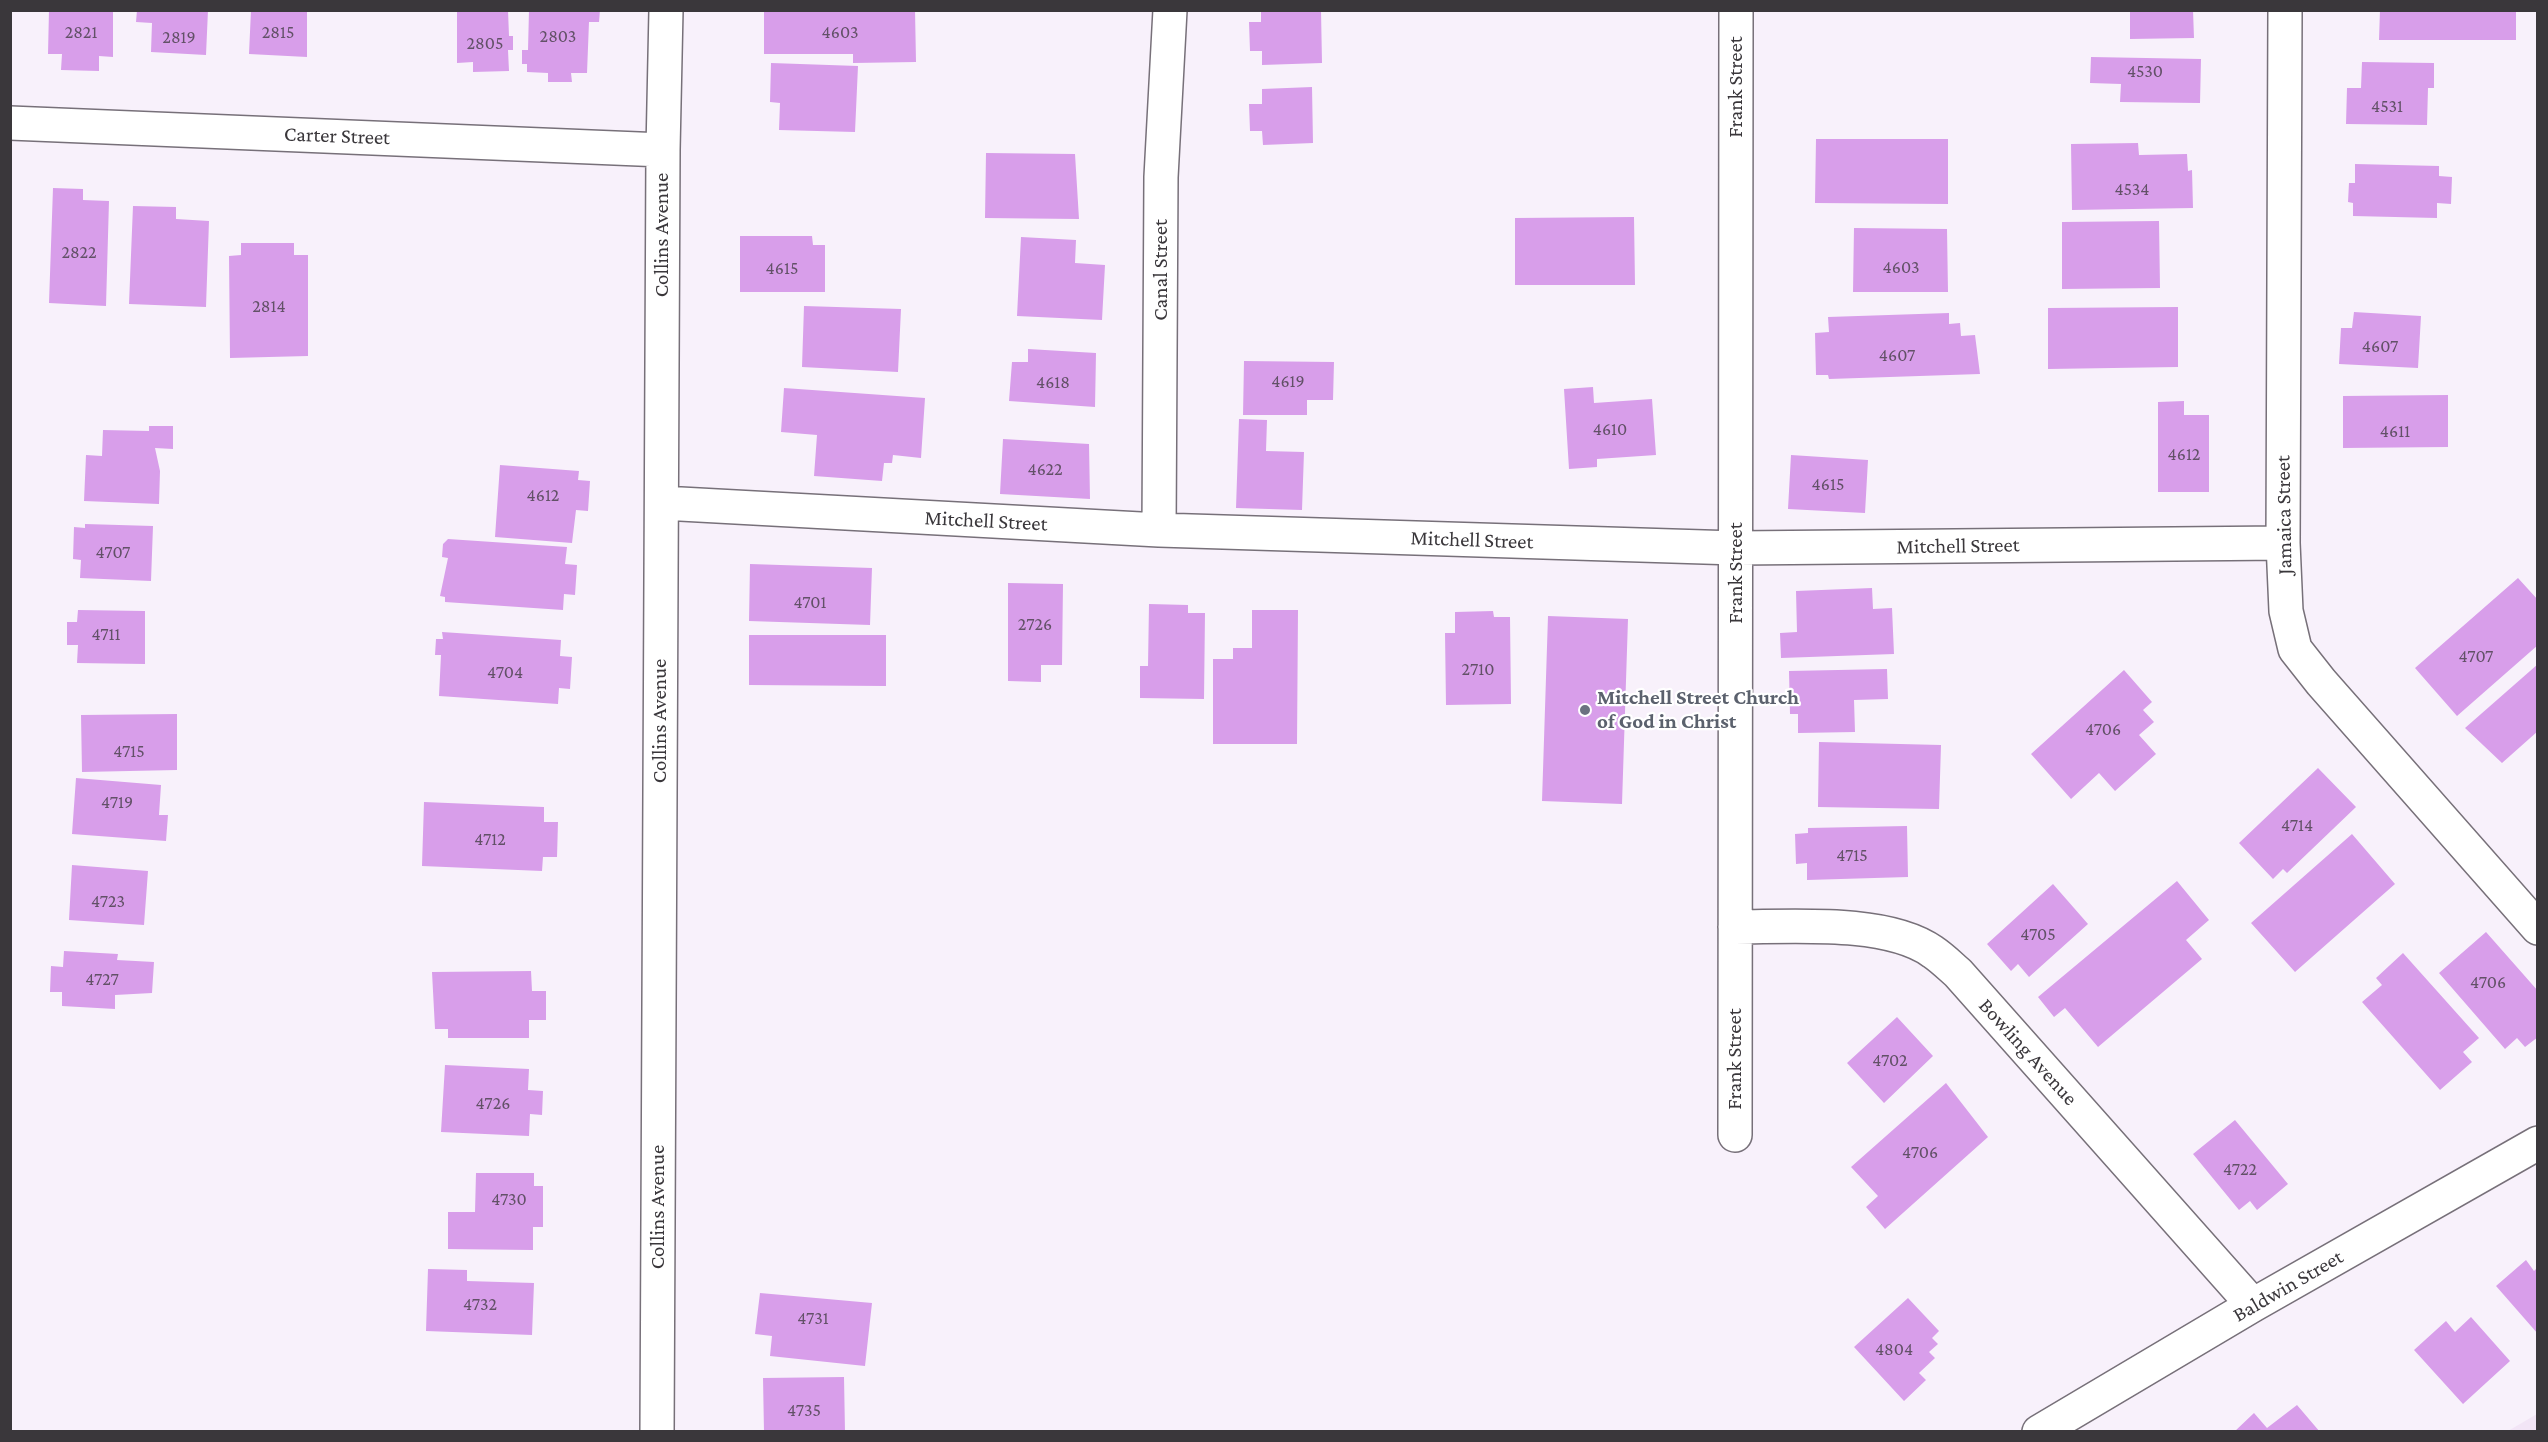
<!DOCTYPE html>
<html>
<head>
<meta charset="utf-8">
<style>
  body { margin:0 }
  #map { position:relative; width:2548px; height:1442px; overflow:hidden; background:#f8f1fb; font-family:"Crimson Pro",serif }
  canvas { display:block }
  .frame { position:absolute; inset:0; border:12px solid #3a373b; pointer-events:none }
</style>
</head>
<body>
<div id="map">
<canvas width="2548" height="1442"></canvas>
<div class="frame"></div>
</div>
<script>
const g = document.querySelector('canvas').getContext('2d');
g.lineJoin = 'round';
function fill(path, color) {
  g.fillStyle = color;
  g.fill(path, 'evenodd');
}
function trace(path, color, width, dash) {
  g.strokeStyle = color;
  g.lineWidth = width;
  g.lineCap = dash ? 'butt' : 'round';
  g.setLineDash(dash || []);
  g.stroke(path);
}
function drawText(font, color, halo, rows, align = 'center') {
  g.font = font + ' "Crimson Pro",serif';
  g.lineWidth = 4.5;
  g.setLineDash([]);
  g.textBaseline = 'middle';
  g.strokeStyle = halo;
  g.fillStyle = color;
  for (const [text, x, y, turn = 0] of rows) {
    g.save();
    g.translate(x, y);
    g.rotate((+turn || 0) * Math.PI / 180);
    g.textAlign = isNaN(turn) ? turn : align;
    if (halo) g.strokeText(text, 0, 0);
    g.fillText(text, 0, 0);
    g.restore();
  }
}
const built = new Path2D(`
  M2537,1414V1431H2508Z`);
const building = new Path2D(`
  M49,10H113V57L99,56V71L61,70L62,54H48Z
  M137,10H208L206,55L151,52L152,23L136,22Z
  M251,10H307V57L249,54Z
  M457,10H508L509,36H513V50H508L509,71L473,72V62L457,63Z
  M529,10H600L599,22H589L587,73H571L572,82H548V73L527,72V64H522V50H528Z
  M764,10H915L916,62L853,63V54H764Z
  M1261,10H1321L1322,63L1262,65V51H1250L1249,22H1261Z
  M2130,10H2193L2194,38L2130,39Z
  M2380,10H2516V40H2379Z
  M2091,57L2201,59L2200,103L2120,102L2121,84L2090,83Z
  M2362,62L2434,63V88H2428L2427,125L2346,124L2347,88H2361Z
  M771,63L858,66L855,132L779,130L780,103L770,102Z
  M1312,87L1313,143L1263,145L1262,131H1250L1249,104H1262V89Z
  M1816,139H1948V204L1815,203Z
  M2138,143L2139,155L2187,154L2188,171L2192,170L2193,208L2072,210L2071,144Z
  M986,153L1075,154L1079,219L985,218Z
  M2355,164L2439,166V176L2452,177L2451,204L2437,203V218L2353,216V203L2348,202L2349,183H2355Z
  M53,188L83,189V200L109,201L106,306L49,303Z
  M133,206L176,207V219L209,221L206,307L129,304Z
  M1634,217L1635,285H1515V218Z
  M2159,221L2160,288L2062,289V222Z
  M1854,228L1947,229L1948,292H1853Z
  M740,236H812L813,245H825V292H740Z
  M1021,237L1076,240L1075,263L1105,265L1102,320L1017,316Z
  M241,243H294V255H308V356L230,358L229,256L241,255Z
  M804,306L901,309L898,372L802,367Z
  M2178,307V367L2048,369V308Z
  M2354,312L2421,316L2418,368L2339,364L2341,328H2352Z
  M1949,313V324L1960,323L1961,336L1975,335L1980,374L1829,379L1828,375H1816L1815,333L1829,332L1828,317Z
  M1028,349L1096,353L1095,407L1009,401L1012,362H1028Z
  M1244,361L1334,362L1333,400H1307V415H1243Z
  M1593,387L1594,403L1652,399L1656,455L1597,459V467L1569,469L1564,389Z
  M784,388L925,398L921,458L893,455L892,463H884L882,481L814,476L817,435L781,432Z
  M2448,395V447L2343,448V396Z
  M2184,401V415H2209V492H2158V402Z
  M1239,419L1267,420L1266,451L1304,452L1302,510L1236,508Z
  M149,426H173V449L155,448L160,471L159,504L84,501L86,455L102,456L103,430L149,431Z
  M1003,439L1089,444L1090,499L1000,494Z
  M1791,455L1868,460L1865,513L1788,509Z
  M500,465L579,471L578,480L590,481L588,511L576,510L572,543L495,537Z
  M85,524L153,526L151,581L80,578L81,560L73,559L74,527L85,528Z
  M448,539L567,547L565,564L577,565L575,595L564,594L563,610L445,602V597L440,596L448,558L442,557L443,544Z
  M750,564L872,568L870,625L749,621Z
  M2518,578L2538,600V645L2457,716L2415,668Z
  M1008,583L1063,584L1062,665H1041V682L1008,681Z
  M1872,588L1873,609L1892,608L1894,654L1781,658L1780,633L1797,632L1796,591Z
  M1149,604L1188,605V613H1205L1204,699L1140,698V666H1148Z
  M78,610L145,611V664L77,663L78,645H67V622H77Z
  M1252,610H1298L1297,744H1213V659H1233V648H1252Z
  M1493,611L1494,617H1510L1511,704L1446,705L1445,633H1455V612Z
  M1548,616L1628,619L1622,804L1542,801Z
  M442,632L561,640L560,656L572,657L570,689L559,688L558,704L439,696L441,655H435L436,639H443Z
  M749,635H886V686L749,685Z
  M2538,664V731L2502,763L2465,728Z
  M1887,669L1888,699L1854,700L1855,732L1798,733V714H1790L1789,671Z
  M2124,670L2152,702L2143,710L2154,722L2139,735L2156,754L2115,791L2099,773L2071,799L2031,754Z
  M177,714V770L82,772L81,715Z
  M1819,742L1941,745L1939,809L1818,807Z
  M2318,768L2356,807L2287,873L2283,869L2273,879L2239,843Z
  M76,778L161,785L159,815H168L166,841L72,834Z
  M424,802L544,807V822H558L557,857H543L542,871L422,866Z
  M1907,826L1908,877L1807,880V863L1796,864L1795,834L1808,833V828Z
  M2352,834L2395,884L2295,972L2251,923Z
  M72,865L148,871L144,925L69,920Z
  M2177,881L2209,920L2186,940L2202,959L2098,1047L2065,1008L2054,1017L2038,997Z
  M2053,884L2088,924L2029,977L2018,964L2011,971L1987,944Z
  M2486,932L2538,991V1037L2525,1047L2517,1038L2505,1049L2439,973Z
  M64,951L118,954L117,960L154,962L152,993L115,995V1009L62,1006V992H50L51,966L63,967Z
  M2403,953L2479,1038L2463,1052L2472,1062L2440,1090L2362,1002L2382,985L2376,978Z
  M531,971L532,991H546V1020H529V1038H448V1029H435L432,972Z
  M1897,1017L1933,1056L1884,1103L1847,1063Z
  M445,1065L529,1069L528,1090L543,1091L542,1115L530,1114L529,1136L441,1132Z
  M1946,1083L1988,1137L1885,1229L1866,1207L1878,1196L1851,1167Z
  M2235,1120L2288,1184L2257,1210L2250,1201L2239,1210L2193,1154Z
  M476,1173H534V1186H543V1227H533V1250L448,1249V1212H475Z
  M2526,1260L2534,1271L2538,1267V1334L2496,1286Z
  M428,1269L467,1270V1281L534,1283L532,1335L426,1331Z
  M760,1293L872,1303L865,1366L770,1356L772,1336L755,1334Z
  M1908,1298L1939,1331L1932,1338L1938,1344L1929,1352L1935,1358L1919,1373L1926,1380L1904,1401L1854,1347Z
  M2471,1317L2510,1361L2463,1404L2414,1350L2446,1321L2455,1332Z
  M844,1377L845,1432H764L763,1378Z
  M2297,1405L2320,1432H2234L2254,1413L2267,1428Z`);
const minor = new Path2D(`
  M2285,10L2283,543L2286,611L2295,649L2321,682L2538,928
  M10,123L663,150
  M662,503L1159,530L1736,548L2283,543
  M1159,530L1161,177L1170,10
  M1735,927C1791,927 1887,919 1933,952C1942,958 1950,966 1958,973L2253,1305
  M1735,1135L1736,10
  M657,1432L663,150L666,10
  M2039,1432L2253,1305L2538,1143`);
const markers = [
  [1585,710,6,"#6b7280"]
];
const numberNames = [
  ["2821",81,32],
  ["2815",278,32],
  ["4603",840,32],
  ["2803",558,36],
  ["2819",179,37],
  ["2805",485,43],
  ["4530",2145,71],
  ["4531",2387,106],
  ["4534",2132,189],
  ["2822",79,252],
  ["4603",1901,267],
  ["4615",782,268],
  ["2814",269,306],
  ["4607",2380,346],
  ["4607",1897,355],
  ["4619",1288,381],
  ["4618",1053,382],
  ["4610",1610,429],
  ["4611",2395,431],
  ["4612",2184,454],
  ["4622",1045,469],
  ["4615",1828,484],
  ["4612",543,495],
  ["4707",113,552],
  ["4701",810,602],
  ["2726",1035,624],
  ["4711",106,634],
  ["4707",2476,656],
  ["2710",1478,669],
  ["4704",505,672],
  ["4706",2103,729],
  ["4715",129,751],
  ["4719",117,802],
  ["4714",2297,825],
  ["4712",490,839],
  ["4715",1852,855],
  ["4723",108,901],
  ["4705",2038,934],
  ["4727",102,979],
  ["4706",2488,982],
  ["4702",1890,1060],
  ["4726",493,1103],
  ["4706",1920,1152],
  ["4722",2240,1169],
  ["4730",509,1199],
  ["4732",480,1304],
  ["4731",813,1318],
  ["4804",1894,1349],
  ["4735",804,1410]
];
const streetNames = [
  ["Frank Street",1736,87,-90],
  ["Carter Street",337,136,2],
  ["Collins Avenue",662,235,-90],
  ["Canal Street",1161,270,-90],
  ["Jamaica Street",2284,515,-91],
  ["Mitchell Street",986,521,3],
  ["Mitchell Street",1472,540,2],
  ["Mitchell Street",1958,546,-1],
  ["Frank Street",1736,573,-90],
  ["Collins Avenue",660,721,-90],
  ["Bowling Avenue",2028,1052,48],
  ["Frank Street",1735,1059,-90],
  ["Collins Avenue",658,1207,-90],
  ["Baldwin Street",2288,1286,-30]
];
const worshipNames = [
  ["Mitchell Street Church",1597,698],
  ["of God in Christ",1597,722]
];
fill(built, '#f2e5f6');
fill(building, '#d89eea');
trace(minor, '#777079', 36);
trace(minor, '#fff', 33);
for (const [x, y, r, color] of markers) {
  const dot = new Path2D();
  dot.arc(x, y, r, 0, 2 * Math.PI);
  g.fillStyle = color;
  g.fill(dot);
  trace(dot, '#fff', 2);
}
drawText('18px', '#625167', null, numberNames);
drawText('21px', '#3a373b', '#fff', streetNames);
drawText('bold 21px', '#5b616d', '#fff', worshipNames, 'left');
</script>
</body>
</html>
